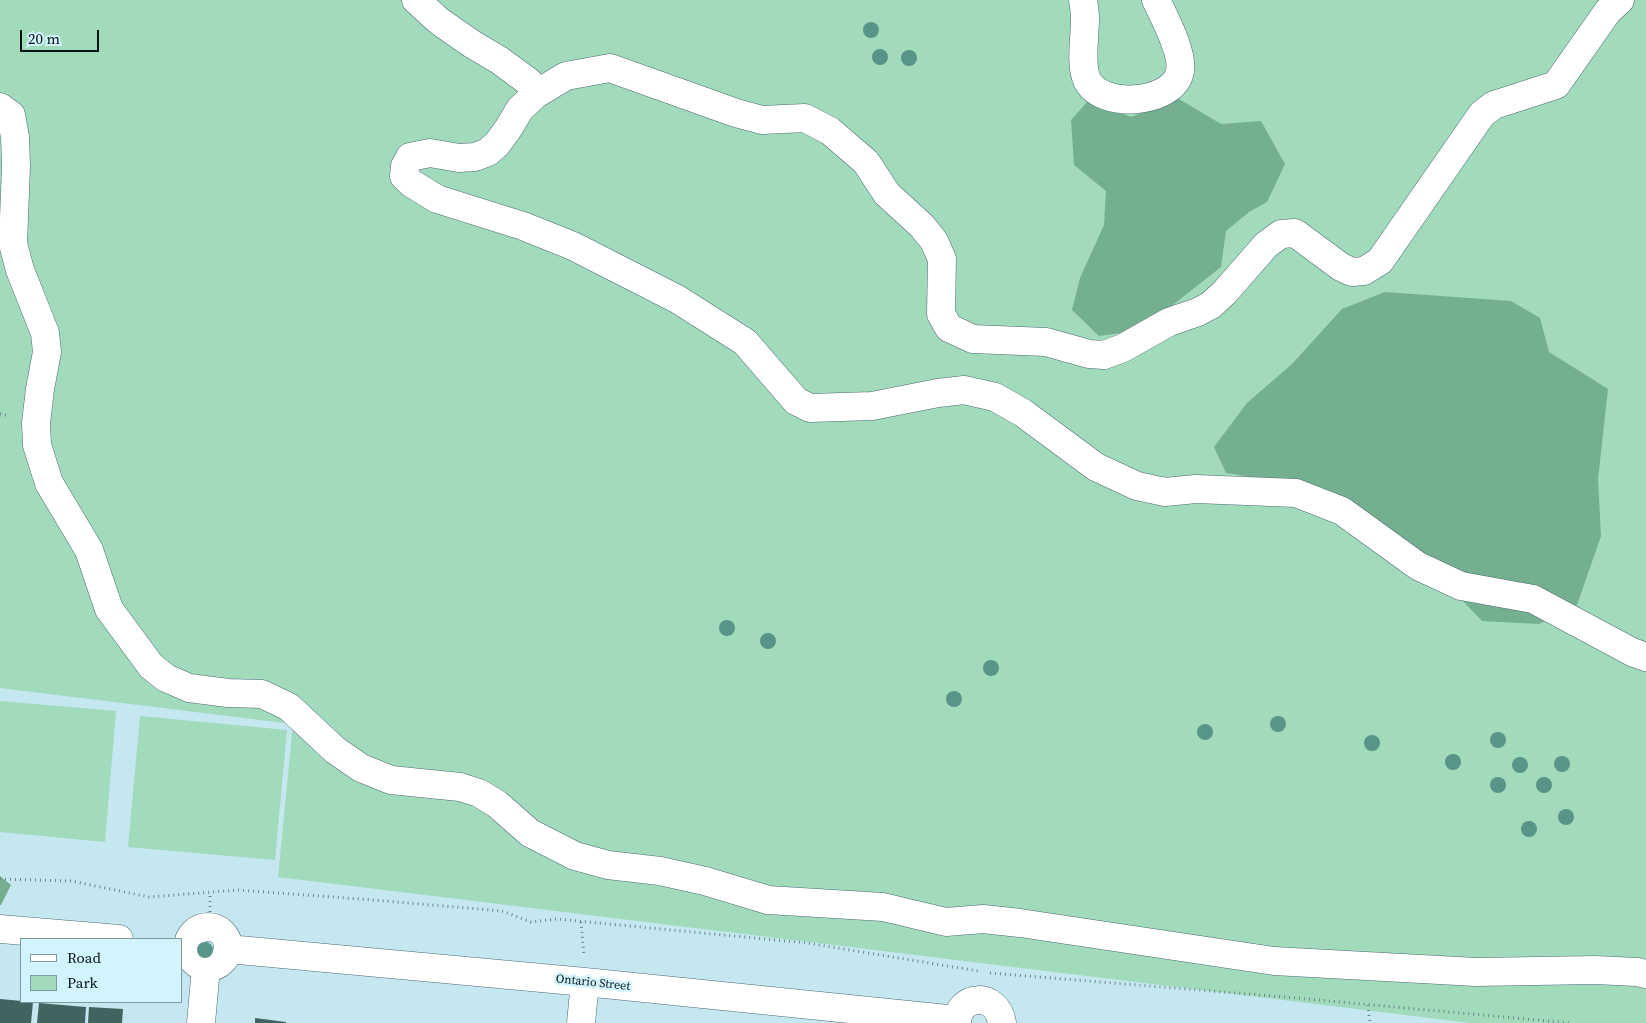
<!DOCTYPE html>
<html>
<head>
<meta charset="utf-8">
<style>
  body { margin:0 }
  #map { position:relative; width:1646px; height:1023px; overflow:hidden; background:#c4e7f0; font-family:"Source Serif 4",serif }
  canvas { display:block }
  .legend { position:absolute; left:20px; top:938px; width:162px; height:65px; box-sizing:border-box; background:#d1f4fd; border:1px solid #809aa0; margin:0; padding:6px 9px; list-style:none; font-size:15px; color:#061215 }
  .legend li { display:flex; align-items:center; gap:10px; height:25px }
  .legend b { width:25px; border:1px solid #809aa0 }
  .scale { position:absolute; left:20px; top:30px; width:79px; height:22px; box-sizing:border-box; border:2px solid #061215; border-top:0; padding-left:6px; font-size:15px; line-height:18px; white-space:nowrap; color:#061215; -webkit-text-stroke:4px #d1f4fd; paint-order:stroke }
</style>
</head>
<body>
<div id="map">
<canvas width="1646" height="1023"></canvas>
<ul class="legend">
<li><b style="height:6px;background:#fff"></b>Road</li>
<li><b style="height:14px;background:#a2dabc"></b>Park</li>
</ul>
<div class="scale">20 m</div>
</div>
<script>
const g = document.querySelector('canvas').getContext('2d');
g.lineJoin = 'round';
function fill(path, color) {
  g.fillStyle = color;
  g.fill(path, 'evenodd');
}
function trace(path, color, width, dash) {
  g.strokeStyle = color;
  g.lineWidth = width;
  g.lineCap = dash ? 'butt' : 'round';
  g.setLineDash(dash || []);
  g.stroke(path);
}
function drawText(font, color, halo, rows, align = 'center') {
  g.font = font + ' "Source Serif 4",serif';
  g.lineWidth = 5;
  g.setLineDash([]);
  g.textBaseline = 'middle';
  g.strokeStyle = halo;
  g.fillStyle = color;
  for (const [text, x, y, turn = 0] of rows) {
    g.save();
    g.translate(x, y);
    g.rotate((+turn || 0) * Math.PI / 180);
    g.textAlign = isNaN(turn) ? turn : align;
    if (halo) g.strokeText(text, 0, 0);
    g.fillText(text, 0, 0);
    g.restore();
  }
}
const green = new Path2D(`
  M0,0H1646V1023H1471L278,877L293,724L0,688Z
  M0,701L116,711L105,842L0,832Z
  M140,716L287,730L275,860L128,847Z`);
const forest = new Path2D(`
  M1179,99L1221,124L1261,121L1285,164L1267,202L1249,212L1226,231L1221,267L1174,304L1127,332L1099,336L1072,310L1080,278L1104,225L1106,191L1074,165L1071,120L1089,100L1131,117Z
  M1385,292L1511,301L1540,318L1549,352L1608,389L1598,479L1601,536L1577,605L1539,624L1482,621L1418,554L1303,485L1226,473L1214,447L1247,403L1292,364L1342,309Z
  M0,876L11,885L1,905H0Z`);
const building = new Path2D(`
  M0,999L33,1002L31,1023H0Z
  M39,1003L86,1007L85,1023H37Z
  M89,1007L123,1009L122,1023H88Z
  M255,1018L286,1022V1023H255Z`);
const path = new Path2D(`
  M0,414L9,416
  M0,879L71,881L149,897L238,890L373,900L502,911L531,922L557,919L807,943L978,971
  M581,922L584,956
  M210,927V893
  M990,973L1297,998L1569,1023
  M1368,1005L1370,1023`);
const minor = new Path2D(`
  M416,0L439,21L472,44L499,60L529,82L536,94
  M1083,0C1084,6 1085,13 1085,19C1085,36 1080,65 1087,80C1101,109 1169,104 1179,75C1186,57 1164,17 1156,0
  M1620,0L1608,11L1556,85L1494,105L1482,114L1380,261L1364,271L1352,272L1341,267L1295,233L1281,234L1266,245L1225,292L1211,305L1198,312L1169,322L1123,348L1104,355L1089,354L1046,342L973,339L949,328L941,314L942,259L934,241L922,226L887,194L866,162L830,131L805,118L762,120L736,113L610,68L566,76L536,94L520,109L508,129L497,144L488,152L475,157L459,158L430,153L410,157L405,166L404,176L411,183L437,199L523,226L573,246L677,299L745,342L796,401L810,408L872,406L938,393L964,390L995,397L1023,413L1096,467L1137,486L1165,492L1196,489L1296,493L1342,511L1418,566L1461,586L1533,599L1632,652L1646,657
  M0,107L11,115L15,137L16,166L13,244L20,270L45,333L47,352L40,389L36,423L37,445L49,483L89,550L109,609L151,666L166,678L189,688L228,693L262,694L289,707L335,750L361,768L391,780L460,787L479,793L497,804L530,833L575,856L608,865L660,871L705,881L768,900L883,907L946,922L983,919L1020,923L1274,961L1476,972L1595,970L1637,972L1646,974
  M188 947a20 20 0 1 1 40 0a20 20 0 1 1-40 0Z
  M0,929L119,939
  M228,949L585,982L957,1020
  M201,1023L206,967
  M581,1023L585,982
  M957,1023C958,994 997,991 1002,1023`);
const trees = [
  [871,30],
  [880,57],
  [909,58],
  [727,628],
  [768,641],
  [991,668],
  [954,699],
  [1278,724],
  [1205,732],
  [1498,740],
  [1372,743],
  [1453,762],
  [1562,764],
  [1520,765],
  [1498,785],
  [1544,785],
  [1566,817],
  [1529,829],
  [205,950]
];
const streetNames = [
  ["Ontario Street",593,983,6]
];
fill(green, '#a2dabc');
fill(forest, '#74af90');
fill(building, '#426360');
trace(minor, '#4a6a71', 29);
trace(path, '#6d868c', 3, [1, 4]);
trace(minor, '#fff', 28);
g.fillStyle = '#599489';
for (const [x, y] of trees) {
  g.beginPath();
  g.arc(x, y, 8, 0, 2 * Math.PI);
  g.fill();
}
drawText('12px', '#061215', '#d1f4fd', streetNames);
</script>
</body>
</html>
